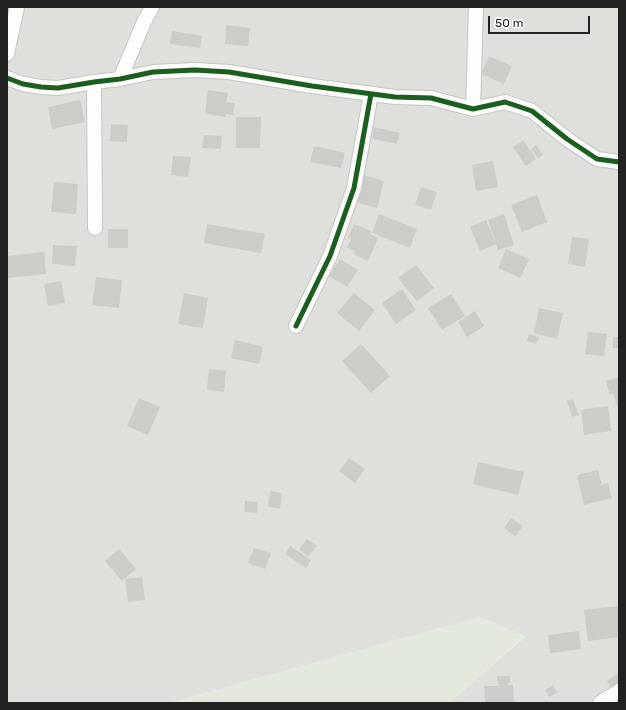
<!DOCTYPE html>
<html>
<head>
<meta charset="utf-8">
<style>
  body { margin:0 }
  #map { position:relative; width:626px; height:710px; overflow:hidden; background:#eff0eb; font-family:Rubik,sans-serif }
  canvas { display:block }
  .frame { position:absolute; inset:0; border:8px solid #222; pointer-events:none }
  .scale { position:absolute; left:488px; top:16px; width:102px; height:18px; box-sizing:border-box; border:2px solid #222; border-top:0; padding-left:5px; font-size:12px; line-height:14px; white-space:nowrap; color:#222; -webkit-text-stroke:3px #fff; paint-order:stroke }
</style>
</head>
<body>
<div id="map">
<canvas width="626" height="710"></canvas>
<div class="frame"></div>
<div class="scale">50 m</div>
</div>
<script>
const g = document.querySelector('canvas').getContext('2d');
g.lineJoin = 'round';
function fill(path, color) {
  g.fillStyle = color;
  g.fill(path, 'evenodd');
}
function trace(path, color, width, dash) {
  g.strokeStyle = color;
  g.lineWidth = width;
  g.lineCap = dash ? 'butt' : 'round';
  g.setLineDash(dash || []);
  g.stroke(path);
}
const residential = new Path2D(`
  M7,7H619V703H449L525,637L480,617L169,703H7Z`);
const farmland = new Path2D(`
  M480,617L525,636L449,703H169Z`);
const building = new Path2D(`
  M226,25L250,28L248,46L225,44Z
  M172,31L202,36L200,48L170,44Z
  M489,56L512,66L504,84L481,74Z
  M208,90L228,93L226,102L235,103L233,115L226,114V117L205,114Z
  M80,100L85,122L52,129L48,107Z
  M236,117H261L260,148H236Z
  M111,124L128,125L127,142L110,141Z
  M374,127L400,133L397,144L372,139Z
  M204,135L222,136L221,149L202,148Z
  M523,140L536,159L526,166L513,147Z
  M536,145L543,155L538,158L531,149Z
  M314,146L345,153L341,168L310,162Z
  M173,156L191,157L188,177L171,175Z
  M493,161L498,187L476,191L472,165Z
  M360,174L384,181L377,208L352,201Z
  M54,182L78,184L76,214L51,212Z
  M421,187L437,192L431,210L415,205Z
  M537,195L547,222L522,232L511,205Z
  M379,214L417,229L410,248L372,233Z
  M504,214L514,245L498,250L488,220Z
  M486,220L496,244L480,251L470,227Z
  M207,224L265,234L261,253L204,243Z
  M354,224L371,231L370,234L378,238L368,261L354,255L355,251L347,248L351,239L348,238Z
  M108,229H128V248H108Z
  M572,237L589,239L585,267L568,264Z
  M53,245L77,246L75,266L52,264Z
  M506,249L529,259L520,278L498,268Z
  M44,252L46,274L7,278V256Z
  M340,259L358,270L347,287L329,276Z
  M416,265L434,288L417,301L398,278Z
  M96,277L122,280L119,308L92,305Z
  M61,281L65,303L48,306L44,284Z
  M402,289L416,310L396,324L382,303Z
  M184,293L208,298L203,328L178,324Z
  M354,293L375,310L359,331L337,313Z
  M451,294L465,316L442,330L428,308Z
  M539,308L563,313L557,339L534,333Z
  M475,311L484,326L467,337L458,322Z
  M588,332L607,334L604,356L585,354Z
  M529,334L539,337L536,344L527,341Z
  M613,337H619V348H613Z
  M235,340L263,347L259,364L231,358Z
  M361,344L390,376L371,393L342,361Z
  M209,369L226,371L224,392L207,390Z
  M619,377V406H617L613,393L610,395L606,381Z
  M139,398L160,407L148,435L127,426Z
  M573,399L579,415L572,417L567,401Z
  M608,406L611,431L584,435L581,410Z
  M349,458L365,469L355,483L339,471Z
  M478,462L524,472L518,495L473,484Z
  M598,470L602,485L608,483L612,498L584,505L577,475Z
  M270,491L282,493L280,509L268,507Z
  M245,501L258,502L257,513L244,512Z
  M511,518L523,526L515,536L504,528Z
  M307,539L317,546L308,556L299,549Z
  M290,546L311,560L306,568L285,554Z
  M254,548L271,553L265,569L248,563Z
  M119,549L136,569L122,581L105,561Z
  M142,577L145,600L128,602L125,579Z
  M619,606V637L588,641L584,610Z
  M579,631L581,649L550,653L548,635Z
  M619,673V688L614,692L607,681Z
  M497,676H510V683H508V685H513L514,703H485L484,686H499L498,681H497Z
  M553,685L557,693L549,697L545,690Z`);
const minor = new Path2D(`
  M7,54L17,7
  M7,78L23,84L41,87L58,88L94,82L120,79L153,72L195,70L229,72L312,86L395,97L431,98L473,109L505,102L532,111L567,139L597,159L619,162
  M120,79L144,22L152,7
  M94,82L95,228
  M473,109L476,7
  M296,326L330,256L354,188L371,94
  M600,703L619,691`);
const cycleway = new Path2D(`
  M7,78L23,84L41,87L58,88L94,82L120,79L153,72L195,70L229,72L312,86L395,97L431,98L473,109L505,102L532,111L567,139L597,159L619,162
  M296,326L330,256L354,188L371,94`);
fill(residential, '#dfdfdc');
fill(farmland, '#e3eadd');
fill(building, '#ccccc8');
trace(minor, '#c5c6c3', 16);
trace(minor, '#fdfdfc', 14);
trace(cycleway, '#1b5e20', 5);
</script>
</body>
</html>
